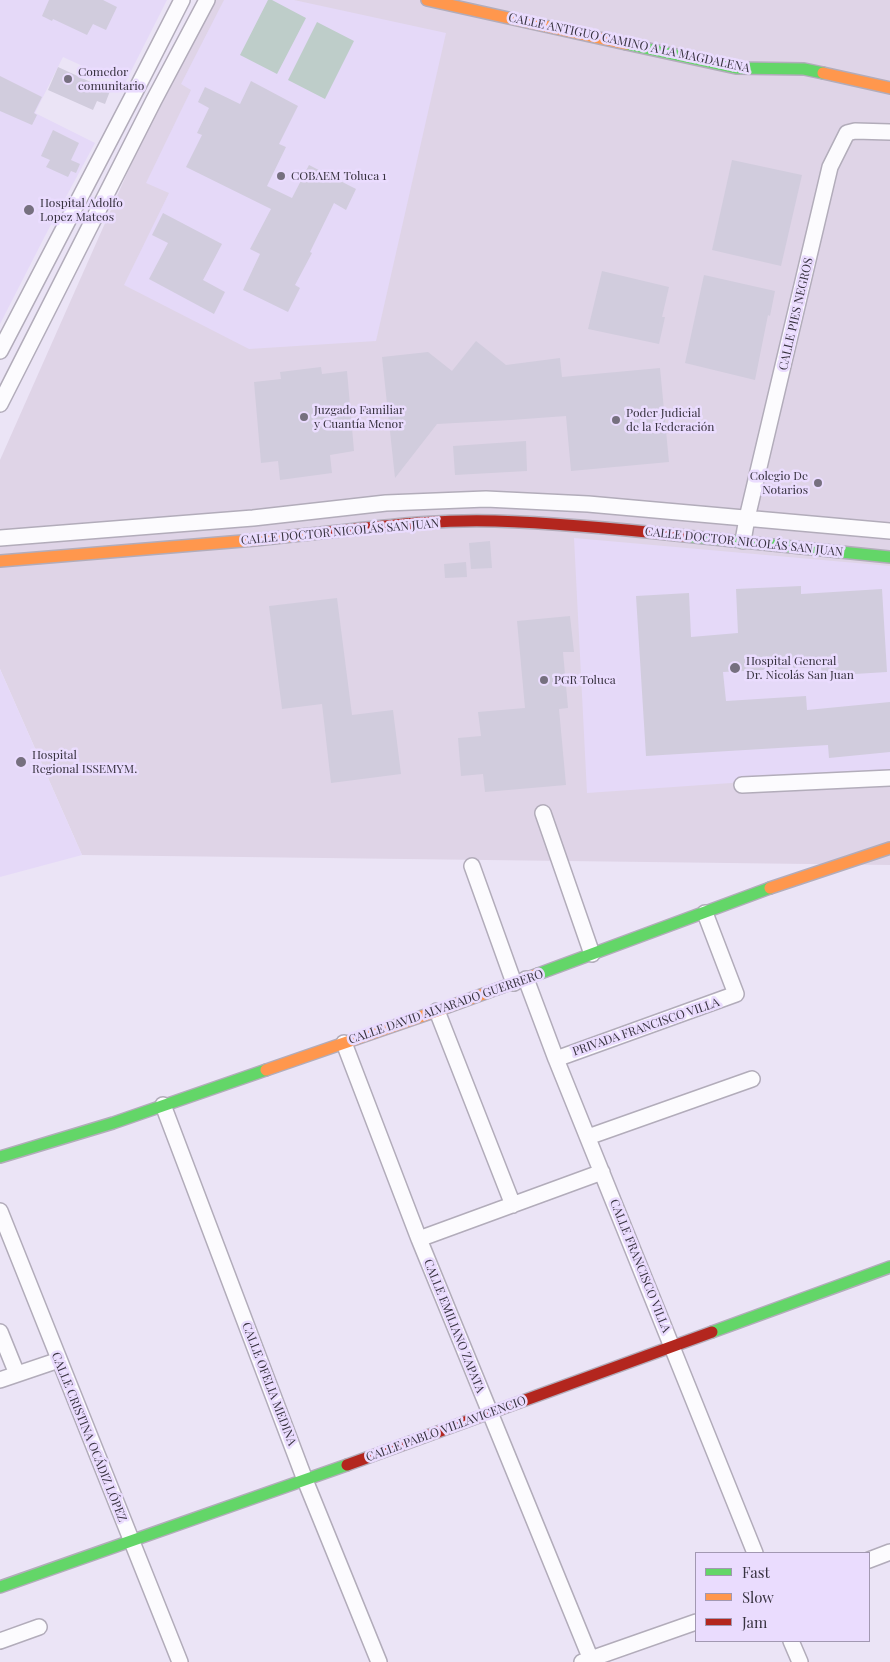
<!DOCTYPE html>
<html>
<head>
<meta charset="utf-8">
<style>
  body { margin:0 }
  #map { position:relative; width:890px; height:1662px; overflow:hidden; background:#ebe4f6; font-family:"Playfair Display",serif }
  canvas { display:block }
  .legend { position:absolute; left:695px; top:1552px; width:175px; height:90px; box-sizing:border-box; background:#eadcfe; border:1px solid #a298b2; margin:0; padding:6px 9px; list-style:none; font-size:15px; color:#37323f }
  .legend li { display:flex; align-items:center; gap:10px; height:25px }
  .legend b { width:25px; border:1px solid #a298b2 }
</style>
</head>
<body>
<div id="map">
<canvas width="890" height="1662"></canvas>
<ul class="legend">
<li><b style="height:6px;background:#63d668"></b>Fast</li>
<li><b style="height:6px;background:#ff974d"></b>Slow</li>
<li><b style="height:6px;background:#b3261e"></b>Jam</li>
</ul>
</div>
<script>
const g = document.querySelector('canvas').getContext('2d');
g.lineJoin = 'round';
function fill(path, color) {
  g.fillStyle = color;
  g.fill(path, 'evenodd');
}
function trace(path, color, width, dash) {
  g.strokeStyle = color;
  g.lineWidth = width;
  g.lineCap = dash ? 'butt' : 'round';
  g.setLineDash(dash || []);
  g.stroke(path);
}
function drawText(font, color, halo, rows, align = 'center') {
  g.font = font + ' "Playfair Display",serif';
  g.lineWidth = 5;
  g.setLineDash([]);
  g.textBaseline = 'middle';
  g.strokeStyle = halo;
  g.fillStyle = color;
  for (const [text, x, y, turn = 0] of rows) {
    g.save();
    g.translate(x, y);
    g.rotate((+turn || 0) * Math.PI / 180);
    g.textAlign = isNaN(turn) ? turn : align;
    if (halo) g.strokeText(text, 0, 0);
    g.fillText(text, 0, 0);
    g.restore();
  }
}
const commercial = new Path2D(`
  M204,0H890V865L82,855L0,669V460Z`);
const built = new Path2D(`
  M0,0H167L124,85L63,57L35,113L95,143L46,234L0,324Z
  M224,0H294L446,33L376,341L249,349L124,285L169,193L146,183L191,90L181,84Z
  M574,538L890,566V772L587,793Z
  M0,669L82,855L0,877Z`);
const green = new Path2D(`
  M268,0H272L306,18L277,74L240,55Z
  M317,22L354,41L325,99L288,80Z`);
const building = new Path2D(`
  M49,0H103L117,7L106,30L93,24L87,35L53,19L52,21L42,16Z
  M58,67L110,91L105,104L97,101L93,110L48,90Z
  M0,76L42,97L34,113L37,115L32,125L0,111Z
  M251,81L298,106L279,144L286,147L267,186L292,198L309,165L356,189L346,210L334,203L310,252L312,253L295,285L300,288L288,312L243,290L260,254L250,249L271,209L186,167L202,135L197,133L209,108L198,102L205,87L240,104Z
  M53,130L79,143L71,160L80,164L76,173L71,171L68,177L46,167L50,160L41,156Z
  M732,160L802,175L781,266L712,250Z
  M163,213L222,244L203,280L225,292L214,314L149,279L168,243L152,235Z
  M602,271L669,287L662,317H665L659,344L588,329Z
  M704,275L775,291L770,316L768,315L755,380L685,363Z
  M476,341L506,365L560,358L562,377L660,368L669,462L571,471L566,416L511,420L437,424L395,478L382,357L428,352L452,371Z
  M321,367L322,374L347,371L354,451L330,455L332,473L280,480L278,461L261,463L254,382L281,379L280,372Z
  M526,441L527,471L455,475L453,446Z
  M490,541L492,568L471,569L469,543Z
  M466,562L467,577L445,578L444,564Z
  M801,586V594L882,589L887,672L822,676L821,667L723,672L726,701L806,696L807,710L890,702V752L829,758L828,745L646,756L636,596L689,593L691,637L738,633L736,589Z
  M337,598L352,715L393,710L401,774L331,783L322,704L282,709L269,606Z
  M570,616L574,652H563L568,708L559,709L566,785L485,792L483,774L461,776L458,738L481,736L478,712L525,708L517,621Z`);
const street = new Path2D(`
  M0,351L137,88L182,0
  M0,404L154,100L207,0
  M0,538L253,518L386,503L486,499L588,504L890,531
  M743,541L747,518L830,167L847,133L855,131L890,132
  M742,785L890,778
  M543,813L592,954
  M472,866L514,983
  M526,979L556,1059L755,1553
  M437,1011L513,1205
  M344,1043L419,1239L592,1662
  M556,1059L736,994L705,913
  M163,1105L305,1480L379,1662
  M588,1137L752,1079
  M0,1211L180,1662
  M419,1239L602,1172
  M0,1332L17,1374
  M0,1380L59,1360
  M869,1560L890,1552
  M0,1641L39,1627
  M791,1641L800,1662
  M582,1662L696,1622`);
const fast = new Path2D(`
  M626,44L736,68L804,69L823,73
  M685,536L890,557
  M538,974L770,888
  M0,1157L113,1123L266,1070
  M712,1332L890,1267
  M0,1587L347,1465`);
const slow = new Path2D(`
  M427,0L626,44
  M823,73L890,88
  M0,561L255,540L320,533
  M770,888L890,848
  M266,1070L437,1011L538,974`);
const jam = new Path2D(`
  M320,533C378,527 436,519 495,521C558,523 621,529 685,536
  M347,1465L712,1332`);
const markers = [
  [68,79,5,"#76707f"],
  [281,176,5,"#76707f"],
  [29,210,6,"#76707f"],
  [304,417,5,"#76707f"],
  [616,420,5,"#76707f"],
  [818,483,5,"#76707f"],
  [735,668,6,"#76707f"],
  [544,680,5,"#76707f"],
  [21,762,6,"#76707f"]
];
const streetNames = [
  ["CALLE ANTIGUO CAMINO A LA MAGDALENA",629,43,12],
  ["CALLE PIES NEGROS",796,314,-77],
  ["CALLE DOCTOR NICOLÁS SAN JUAN",340,532,-5],
  ["CALLE DOCTOR NICOLÁS SAN JUAN",744,542,6],
  ["CALLE DAVID ALVARADO GUERRERO",446,1007,-19],
  ["PRIVADA FRANCISCO VILLA",646,1027,-19],
  ["CALLE FRANCISCO VILLA",640,1266,68],
  ["CALLE EMILIANO ZAPATA",454,1326,68],
  ["CALLE OFELIA MEDINA",269,1384,69],
  ["CALLE PABLO VILLAVICENCIO",446,1429,-20],
  ["CALLE CRISTINA OCÁDIZ LÓPEZ",89,1437,68]
];
const poiNames = [
  ["Comedor",78,72],
  ["comunitario",78,86],
  ["COBAEM Toluca 1",291,176],
  ["Hospital Adolfo",40,203],
  ["Lopez Mateos",40,217],
  ["Juzgado Familiar",314,410],
  ["y Cuantía Menor",314,424],
  ["Poder Judicial",626,413],
  ["de la Federación",626,427],
  ["Colegio De",808,476,"right"],
  ["Notarios",808,490,"right"],
  ["Hospital General",746,661],
  ["Dr. Nicolás San Juan",746,675],
  ["PGR Toluca",554,680],
  ["Hospital",32,755],
  ["Regional ISSEMYM.",32,769]
];
fill(commercial, '#dfd4e7');
fill(built, '#e5d9f8');
fill(green, '#becdc9');
fill(building, '#d1ccdd');
trace(street, '#b2acba', 18);
trace(fast, '#b2acba', 14);
trace(slow, '#b2acba', 14);
trace(jam, '#b2acba', 14);
trace(street, '#fcfbfe', 15);
trace(fast, '#63d668', 11);
trace(slow, '#ff974d', 11);
trace(jam, '#b3261e', 11);
for (const [x, y, r, color] of markers) {
  const dot = new Path2D();
  dot.arc(x, y, r, 0, 2 * Math.PI);
  g.fillStyle = color;
  g.fill(dot);
  trace(dot, '#eadcfe', 2);
}
drawText('12px', '#37323f', '#eadcfe', streetNames);
drawText('12px', '#37323f', '#eadcfe', poiNames, 'left');
</script>
</body>
</html>
